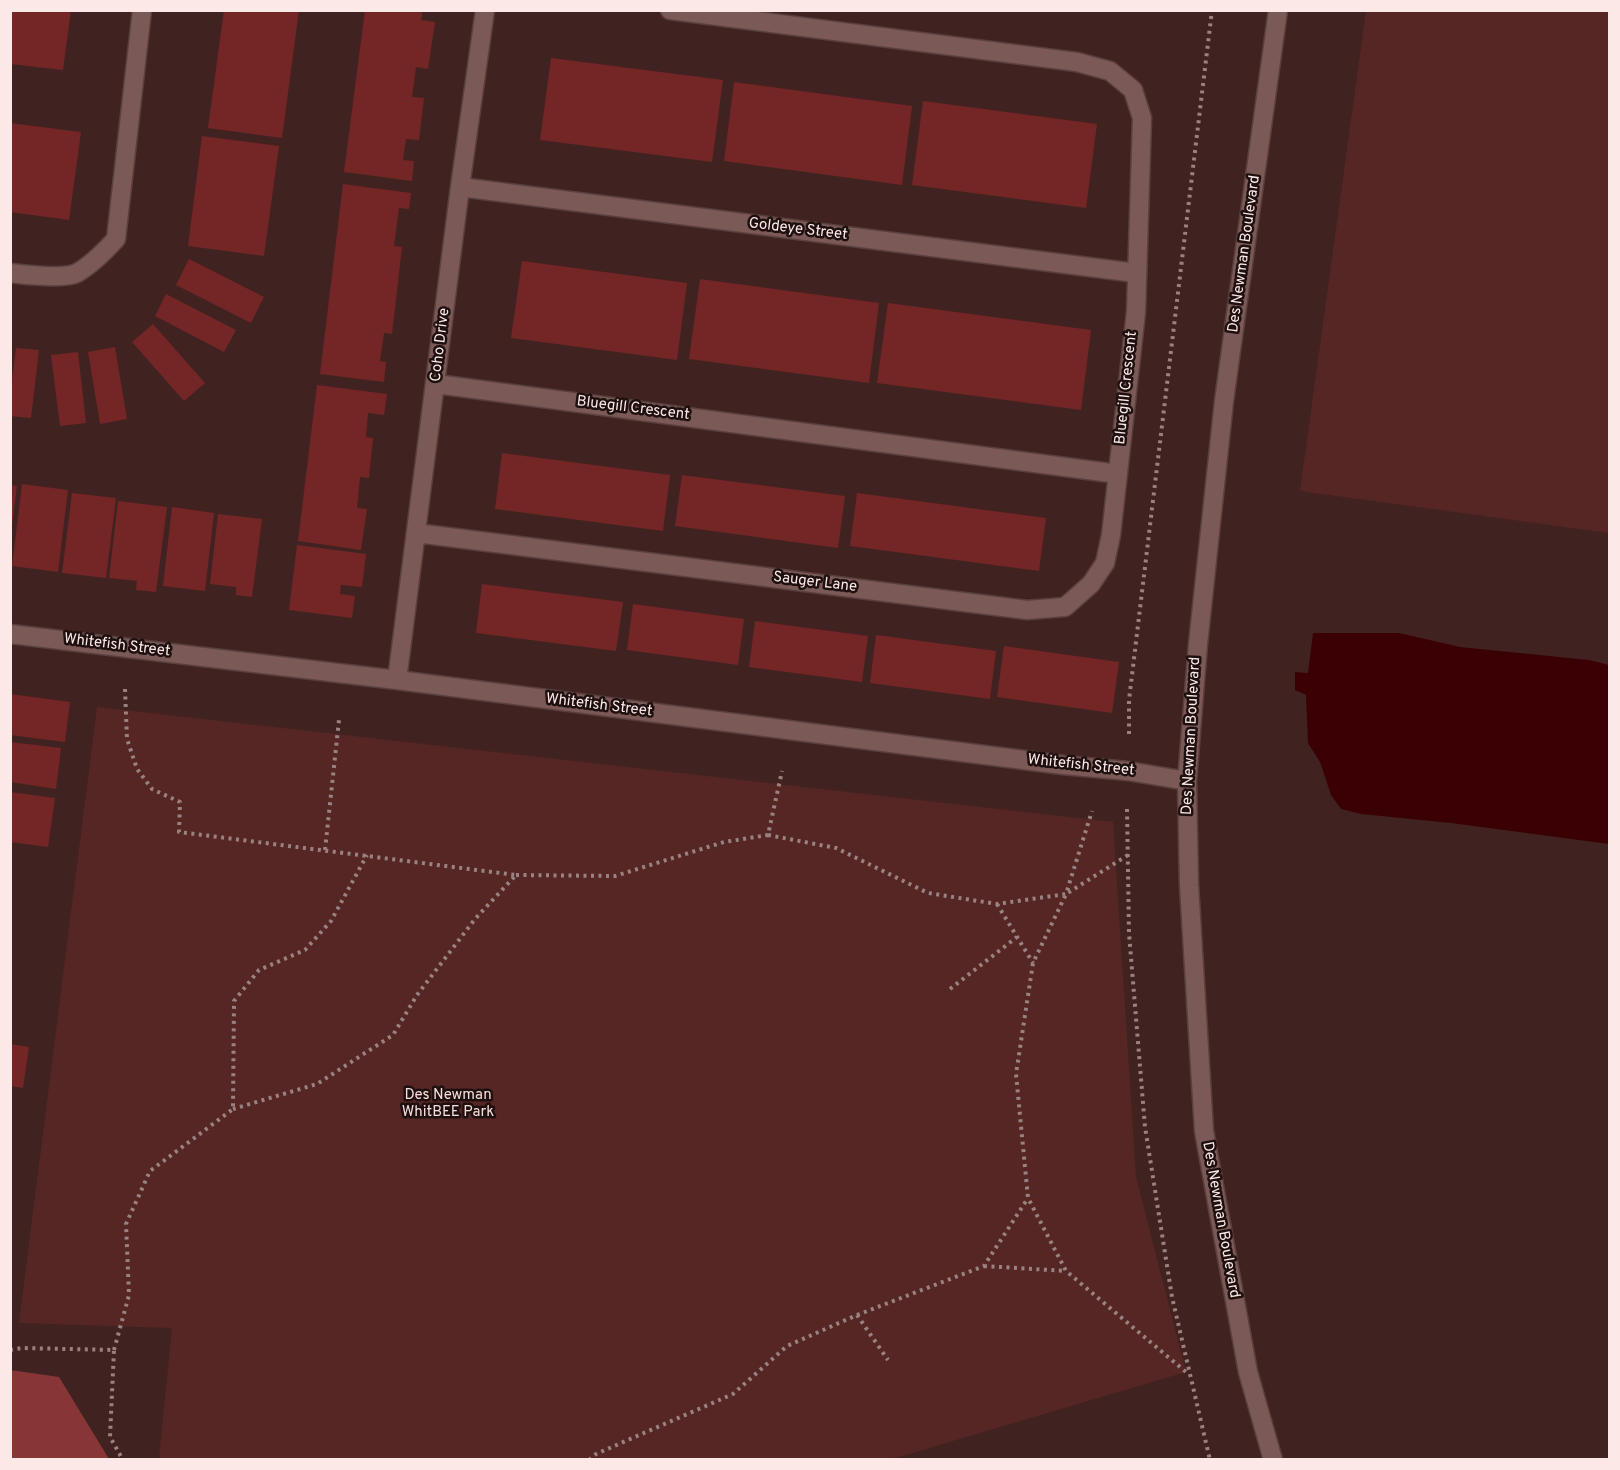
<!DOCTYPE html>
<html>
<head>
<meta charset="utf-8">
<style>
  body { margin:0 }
  #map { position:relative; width:1620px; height:1470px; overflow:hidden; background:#402321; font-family:Overpass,sans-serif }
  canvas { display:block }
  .frame { position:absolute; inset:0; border:12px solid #fce8e6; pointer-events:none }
</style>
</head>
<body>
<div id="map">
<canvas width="1620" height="1470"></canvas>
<div class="frame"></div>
</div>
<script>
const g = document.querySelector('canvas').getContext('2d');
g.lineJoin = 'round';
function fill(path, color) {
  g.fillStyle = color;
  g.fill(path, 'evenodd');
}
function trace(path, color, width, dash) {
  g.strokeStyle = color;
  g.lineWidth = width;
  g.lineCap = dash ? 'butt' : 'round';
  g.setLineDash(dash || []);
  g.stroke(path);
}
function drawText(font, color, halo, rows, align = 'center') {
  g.font = font + ' Overpass,sans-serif';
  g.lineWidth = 5;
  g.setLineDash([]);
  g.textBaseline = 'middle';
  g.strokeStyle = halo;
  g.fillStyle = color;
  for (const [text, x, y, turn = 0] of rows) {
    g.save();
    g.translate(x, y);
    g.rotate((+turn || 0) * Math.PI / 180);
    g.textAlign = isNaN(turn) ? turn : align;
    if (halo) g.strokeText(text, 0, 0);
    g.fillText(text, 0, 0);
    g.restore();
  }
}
const green = new Path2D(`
  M1366,11H1609V533L1300,491Z
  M97,707L1113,822L1136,1177L1186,1372L892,1459H159L172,1328L19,1323Z`);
const forest = new Path2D(`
  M10,1370L59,1377L109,1459H11Z`);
const water = new Path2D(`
  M1313,633H1399L1460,647L1589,660L1609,665V844L1451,823L1361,814L1341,809L1331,795L1320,762L1308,743L1306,695L1295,690V672L1308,673Z`);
const building = new Path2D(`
  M10,10H71L63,70L10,64Z
  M224,10H299L282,138L208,128Z
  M365,10H423L421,20L435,22L428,69L416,67L412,97L424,98L419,140L406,139L403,160L414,161L412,181L344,172Z
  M551,58L723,80L712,162L540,140Z
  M734,82L912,106L902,185L724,161Z
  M923,101L1097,124L1086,208L912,185Z
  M10,123L81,132L69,220L10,212Z
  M202,136L279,146L264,256L188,246Z
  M343,184L411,193L409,209L399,208L394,246L402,247L392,334L384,333L380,361L386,362L384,382L320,374Z
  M189,259L264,297L251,323L176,285Z
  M522,261L687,283L677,360L511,338Z
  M700,279L879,303L869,383L689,359Z
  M166,294L236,330L224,352L155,316Z
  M888,303L1091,330L1081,410L877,383Z
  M153,324L205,383L184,401L132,342Z
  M115,347L127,419L100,424L88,352Z
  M16,348L39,350L31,418L10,416V395Z
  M78,352L86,423L60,426L51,355Z
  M317,385L387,394L384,415L368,413L366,437L373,438L369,478L360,477L357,508L367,509L361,550L298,541Z
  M502,453L670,475L663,531L495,509Z
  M682,475L845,496L838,548L675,526Z
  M22,484L68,490L58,572L12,566Z
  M10,485L17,486L12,525H10Z
  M72,493L116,498L106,578L62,573Z
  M857,493L1046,518L1039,571L850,546Z
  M118,501L167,507L156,592L136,590L137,581L109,578Z
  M172,507L214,513L205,591L163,586Z
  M218,514L262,519L252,597L236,595V587L210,584Z
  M297,545L366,554L362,587L341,585L340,594L355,596L352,618L289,610Z
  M482,584L623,602L616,651L476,633Z
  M633,604L744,619L738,665L627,650Z
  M755,621L868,636L862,682L749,667Z
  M876,635L996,651L990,699L870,683Z
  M1004,646L1119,662L1112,713L997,697Z
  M10,694L70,702L65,742L10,735Z
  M10,742L61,748L56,789L10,782Z
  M10,792L55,798L48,847L10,842Z
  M10,1044L29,1047L23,1088L10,1086Z`);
const path = new Path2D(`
  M125,689L127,739L137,769L152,789L180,802L179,832L516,875L475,919L417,995L393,1035L317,1084L233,1109
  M1129,734V700L1212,10
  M1127,809L1129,933L1145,1127L1172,1297L1210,1460
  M768,835L836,848L928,893L997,904L1066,894L1092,811
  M325,850L339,720
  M1128,855L1066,894L1033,963L1016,1074L1028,1198L1066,1271L1186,1372
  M516,875L615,876L724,842L768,835L782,771
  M997,904L1033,963
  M950,989L1017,937
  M984,1266L1066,1271
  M857,1315L888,1360
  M10,1350L22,1348L114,1350L110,1437L123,1460
  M114,1350L129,1295L126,1224L150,1171L233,1109L234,1001L259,970L305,950L331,921L367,855
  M589,1460L596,1454L733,1394L787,1346L857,1315L984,1266L1028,1198`);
const minor = new Path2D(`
  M460,187L1136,273
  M10,273C24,275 66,279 77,273C91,265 105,251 116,239L142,10
  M436,384L1118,474
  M416,533L1027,610L1065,607L1091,584L1105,563L1111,535L1136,312L1142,118L1133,90L1110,71L1077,62L670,10
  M10,634L397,680L1063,765L1128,771L1187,781
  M397,680L460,187L485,10
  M1273,1460L1248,1372L1204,1131L1189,885L1187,781L1198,644L1224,401L1278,10`);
const streetNames = [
  ["Goldeye Street",798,230,7],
  ["Des Newman Boulevard",1245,254,-82],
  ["Coho Drive",441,345,-83],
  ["Bluegill Crescent",1127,388,-84],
  ["Bluegill Crescent",633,409,7],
  ["Sauger Lane",815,583,7],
  ["Whitefish Street",117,646,7],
  ["Whitefish Street",599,706,7],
  ["Des Newman Boulevard",1192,736,-87],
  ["Whitefish Street",1081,766,6],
  ["Des Newman Boulevard",1220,1220,80]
];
const parkNames = [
  ["Des Newman",448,1096],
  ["WhitBEE Park",448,1113]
];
fill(green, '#552624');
fill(forest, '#873635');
fill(water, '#3a0004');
fill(building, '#742525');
trace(minor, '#59403f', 21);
trace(path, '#9a8280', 4, [3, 4.5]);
trace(minor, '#7b5956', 18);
drawText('15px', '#fce8e6', '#1e100f', streetNames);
drawText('15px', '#f7dedb', '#1e100f', parkNames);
</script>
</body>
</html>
